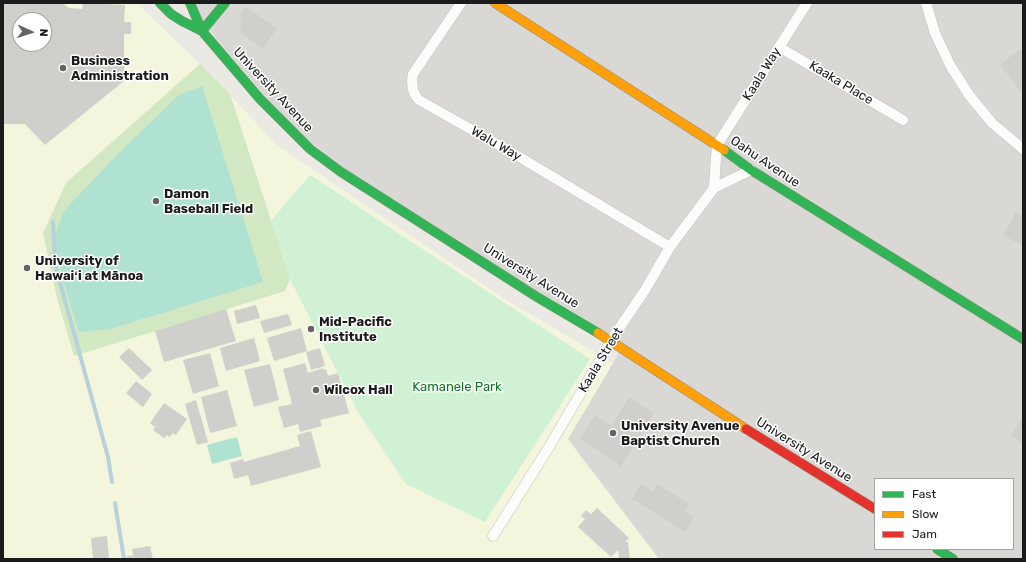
<!DOCTYPE html>
<html>
<head>
<meta charset="utf-8">
<style>
  body { margin:0 }
  #map { position:relative; width:1026px; height:562px; overflow:hidden; background:#eae9e4; font-family:Rubik,sans-serif }
  canvas { display:block }
  .frame { position:absolute; inset:0; border:4px solid #1b1b1b; pointer-events:none }
  .legend { position:absolute; left:874px; top:478px; width:140px; height:72px; box-sizing:border-box; background:#fff; border:1px solid #a4a4a4; margin:0; padding:5px 7px; list-style:none; font-size:12px; color:#1b1b1b }
  .legend li { display:flex; align-items:center; gap:8px; height:20px }
  .legend b { width:20px; border:1px solid #a4a4a4 }
  .north { position:absolute; left:12px; top:12px; width:40px; height:40px; box-sizing:border-box; background:#fff; border:1px solid #a4a4a4; border-radius:50%; rotate:93deg; font-size:11px; font-weight:700; line-height:16px; text-align:center; color:#1b1b1b }
  .north::after { content:''; display:block; margin:auto; width:14px; height:18px; background:#636361; clip-path:polygon(50% 0,100% 100%,50% 72%,0 100%) }
</style>
</head>
<body>
<div id="map">
<canvas width="1026" height="562"></canvas>
<div class="frame"></div>
<ul class="legend">
<li><b style="height:5px;background:#30b455"></b>Fast</li>
<li><b style="height:5px;background:#ff9f0a"></b>Slow</li>
<li><b style="height:5px;background:#e5322d"></b>Jam</li>
</ul>
<div class="north">N</div>
</div>
<script>
const g = document.querySelector('canvas').getContext('2d');
g.lineJoin = 'round';
function fill(path, color) {
  g.fillStyle = color;
  g.fill(path, 'evenodd');
}
function trace(path, color, width, dash) {
  g.strokeStyle = color;
  g.lineWidth = width;
  g.lineCap = dash ? 'butt' : 'round';
  g.setLineDash(dash || []);
  g.stroke(path);
}
function drawText(font, color, halo, rows, align = 'center') {
  g.font = font + ' Rubik,sans-serif';
  g.lineWidth = 3;
  g.setLineDash([]);
  g.textBaseline = 'middle';
  g.strokeStyle = halo;
  g.fillStyle = color;
  for (const [text, x, y, turn = 0] of rows) {
    g.save();
    g.translate(x, y);
    g.rotate((+turn || 0) * Math.PI / 180);
    g.textAlign = isNaN(turn) ? turn : align;
    if (halo) g.strokeText(text, 0, 0);
    g.fillText(text, 0, 0);
    g.restore();
  }
}
const residential = new Path2D(`
  M190,3H1023V559H523L506,543L623,346L411,220L289,125L222,46ZM875,479H1013V549H875Z`);
const education = new Path2D(`
  M3,3H137L215,79L277,145L503,298L613,363L568,439L659,559H3ZM20,20H44V44H20Z`);
const grass = new Path2D(`
  M200,64L230,94L290,279L285,291L74,356L58,302L43,233L66,183Z`);
const park = new Path2D(`
  M310,175L590,359L485,522L406,484L358,412L290,279L271,221Z`);
const pitch = new Path2D(`
  M202,86L263,282L110,329L79,332L63,280L55,246L57,229L64,211L116,156L179,95Z
  M237,437L242,456L212,464L207,445Z`);
const stream = new Path2D(`
  M53,222L55,264L108,457L112,482
  M115,503L124,559`);
const building = new Path2D(`
  M3,3H62L69,8L82,9L83,3H105V4L125,5L124,22H131V34H124V81L45,145L25,124H3ZM20,20H44V44H20Z
  M245,6L277,28L263,49L240,32L242,30L239,28L242,23L240,22L243,16L240,14Z
  M1020,49L1023,53V94L1000,65Z
  M1016,212L1023,216V246L1003,235Z
  M256,305L260,318L237,324L234,311Z
  M226,309L236,341L164,362L155,331Z
  M288,314L292,325L264,333L260,321Z
  M301,328L307,351L274,361L267,338Z
  M254,338L260,361L226,371L220,348Z
  M129,348L152,370L142,380L119,357Z
  M320,348L325,366L311,370L306,352Z
  M210,353L219,386L193,394L183,360Z
  M305,363L308,373L323,368V370L326,369L328,376L338,373L349,413L320,420L322,426L300,432L298,424L284,428L278,407L292,404L283,369Z
  M270,364L279,400L254,407L244,370Z
  M136,381L152,394L143,407L126,393Z
  M227,390L237,426L210,433L201,397Z
  M629,397L654,413L621,466L580,439L595,415L611,426Z
  M196,400L208,442L197,445L185,404Z
  M164,403L187,419L176,435L173,433L170,437L167,435L164,438L153,430L155,427L150,423Z
  M1023,416V443L1011,436Z
  M311,431L321,467L251,486L248,475L234,479L230,463L243,459L244,462L300,446L297,435Z
  M641,484L653,492L657,484L689,504L684,511L694,517L685,532L632,499Z
  M597,508L629,538L625,542H628L630,559H619L618,550L611,557L578,527L585,519L581,516L586,510L591,514Z
  M107,536L109,559H93L91,538Z
  M150,546L153,559H134V557L127,559V556L133,555L132,549Z`);
const street = new Path2D(`
  M461,3L413,74C411,84 412,93 419,100L511,152L670,247
  M926,3L935,33L950,65L969,95L992,123L1023,149
  M779,47L903,120
  M714,188L751,170
  M493,536L549,447L614,336L645,290L670,247L714,188L716,158L717,145L807,3`);
const fast = new Path2D(`
  M160,3L171,14L182,21L202,31
  M190,3L202,31L260,99L310,149L341,172L537,297L598,333
  M202,31L225,3
  M724,150L751,170L1023,339
  M937,549L953,559`);
const slow = new Path2D(`
  M495,3L724,150
  M598,333L746,429`);
const jam = new Path2D(`
  M746,429L875,509`);
const markers = [
  [63,68,4,"#636361"],
  [156,201,4,"#636361"],
  [27,268,4,"#636361"],
  [311,329,4,"#636361"],
  [316,390,4,"#636361"],
  [613,433,4,"#636361"]
];
const poiNames = [
  ["Business",71,61],
  ["Administration",71,76],
  ["Damon",164,194],
  ["Baseball Field",164,209],
  ["University of",35,261],
  ["Hawaiʻi at Mānoa",35,276],
  ["Mid-Pacific",319,322],
  ["Institute",319,337],
  ["Wilcox Hall",324,390],
  ["University Avenue",621,426],
  ["Baptist Church",621,441]
];
const streetNames = [
  ["Kaala Way",762,74,-58],
  ["Kaaka Place",841,83,31],
  ["University Avenue",273,90,47],
  ["Walu Way",496,144,30],
  ["Oahu Avenue",765,162,34],
  ["University Avenue",531,276,32],
  ["Kaala Street",601,360,-59],
  ["University Avenue",804,450,32]
];
const parkNames = [
  ["Kamanele Park",457,387]
];
fill(residential, '#d9d8d5');
fill(education, '#f3f5dd');
fill(grass, '#d2e8c2');
fill(park, '#d1f1d5');
fill(pitch, '#afe2d1');
trace(stream, '#b7d1dd', 4);
fill(building, '#d0cfcb');
trace(street, '#c2c2c0', 11);
trace(fast, '#8f937d', 10);
trace(slow, '#8f937d', 10);
trace(jam, '#8f937d', 10);
trace(street, '#fcfcfb', 10);
trace(fast, '#30b455', 9);
trace(slow, '#ff9f0a', 9);
trace(jam, '#e5322d', 9);
for (const [x, y, r, color] of markers) {
  const dot = new Path2D();
  dot.arc(x, y, r, 0, 2 * Math.PI);
  g.fillStyle = color;
  g.fill(dot);
  trace(dot, '#fff', 1.5);
}
drawText('bold 13px', '#1b1b1b', '#fff', poiNames, 'left');
drawText('13px', '#1b1b1b', '#fff', streetNames);
drawText('13px', '#0d7621', '#fff', parkNames);
</script>
</body>
</html>
